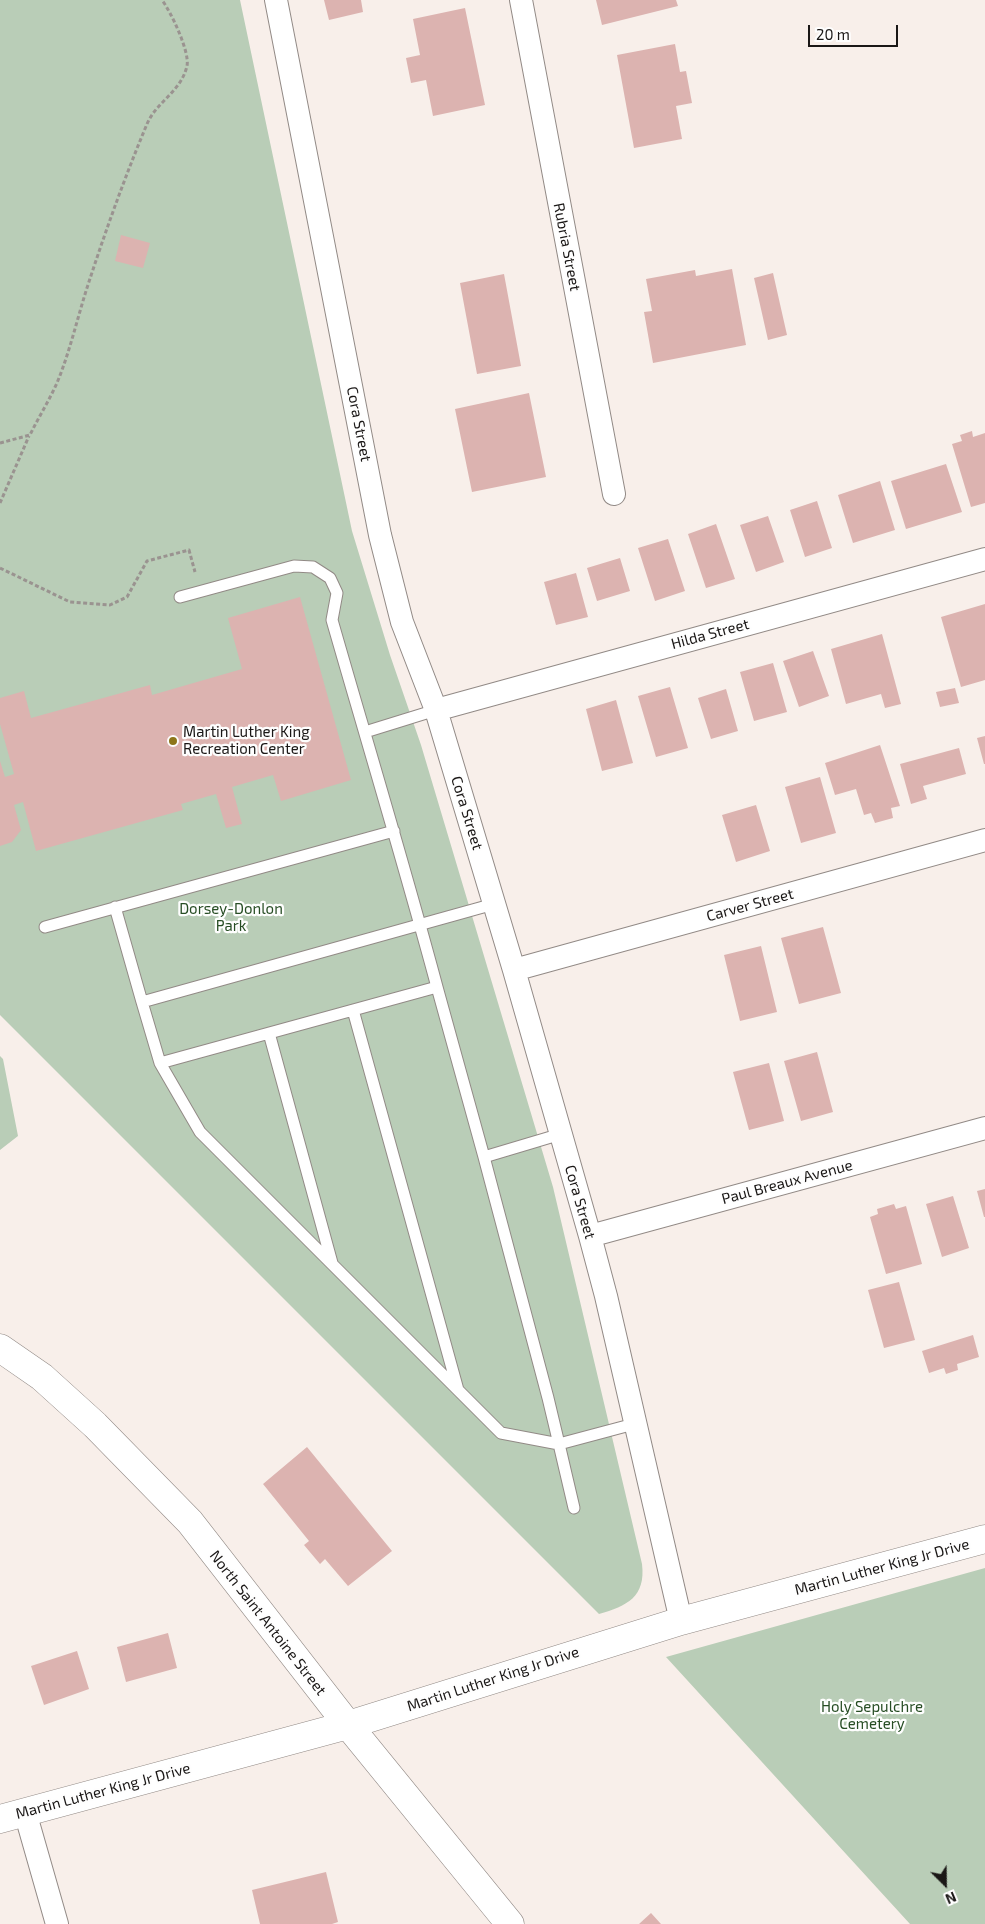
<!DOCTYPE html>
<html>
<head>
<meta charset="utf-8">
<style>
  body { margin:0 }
  #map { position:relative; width:985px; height:1924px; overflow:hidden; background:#f8efea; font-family:"Exo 2",sans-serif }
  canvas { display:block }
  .north { position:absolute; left:920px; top:1859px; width:50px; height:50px; -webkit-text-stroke:4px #fefefe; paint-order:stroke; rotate:157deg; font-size:14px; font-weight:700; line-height:20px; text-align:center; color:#1a1716 }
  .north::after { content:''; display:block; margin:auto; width:18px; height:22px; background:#1a1716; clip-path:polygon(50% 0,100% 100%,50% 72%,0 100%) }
  .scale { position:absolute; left:808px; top:25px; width:90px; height:22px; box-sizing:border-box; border:2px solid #1a1716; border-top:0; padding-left:6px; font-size:15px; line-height:18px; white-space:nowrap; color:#1a1716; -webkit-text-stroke:4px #fefefe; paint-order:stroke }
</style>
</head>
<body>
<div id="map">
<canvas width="985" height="1924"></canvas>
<div class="north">N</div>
<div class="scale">20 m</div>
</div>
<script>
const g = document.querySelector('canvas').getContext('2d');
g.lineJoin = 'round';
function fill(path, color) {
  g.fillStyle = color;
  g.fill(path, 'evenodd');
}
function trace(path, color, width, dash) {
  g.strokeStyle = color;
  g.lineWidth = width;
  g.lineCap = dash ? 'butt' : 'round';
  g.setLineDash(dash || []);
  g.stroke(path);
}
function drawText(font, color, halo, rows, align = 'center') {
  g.font = font + ' "Exo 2",sans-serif';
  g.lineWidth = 4.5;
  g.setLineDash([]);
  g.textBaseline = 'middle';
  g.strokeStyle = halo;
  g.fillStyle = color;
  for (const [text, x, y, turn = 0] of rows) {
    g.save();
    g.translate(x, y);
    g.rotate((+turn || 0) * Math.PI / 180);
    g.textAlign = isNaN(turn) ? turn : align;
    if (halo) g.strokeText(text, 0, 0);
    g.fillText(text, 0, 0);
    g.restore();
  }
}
const green = new Path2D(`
  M0,0H240L352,531L390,655L421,745L553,1187L642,1564C646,1597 627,1606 599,1614L0,1015Z
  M0,1056L3,1059L18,1136L0,1150Z
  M985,1568V1924H910L666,1657Z`);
const building = new Path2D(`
  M324,0H361L363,12L329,20Z
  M596,0H676L678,6L602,25Z
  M465,8L485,105L433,116L426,80L411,83L406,58L420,55L413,19Z
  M675,44L680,72L686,71L692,103L676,106L682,139L634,148L617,55Z
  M121,235L150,243L143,268L115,261Z
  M732,269L746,345L653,363L644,312L652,311L646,279L695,270L696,276Z
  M773,273L787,335L768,340L754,278Z
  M504,274L521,366L477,374L460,283Z
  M529,393L546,477L472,492L455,409Z
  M972,431L973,437L985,433V503L971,507L952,444L962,441L960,435Z
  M946,464L962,512L906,529L891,481Z
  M880,481L895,530L853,543L838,495Z
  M817,501L832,548L805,557L790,510Z
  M768,516L784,562L756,572L740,525Z
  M716,524L735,579L706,588L688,534Z
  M668,539L685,591L655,601L638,548Z
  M620,558L630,591L597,601L587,568Z
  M576,573L588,617L556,625L544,582Z
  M300,597L351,780L281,801L273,775L232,787L242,824L226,828L216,794L181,804L183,810L36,851L23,802L14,805L21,830L12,842L0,846V761L5,777L14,774L0,724V698L24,691L31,718L150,685L152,695L242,669L228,618Z
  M985,604V680L961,687L941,617Z
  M882,634L901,704L885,708L881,694L846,704L831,649Z
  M813,651L829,696L799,707L783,661Z
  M773,663L787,712L754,721L740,672Z
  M670,687L688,748L656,757L638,696Z
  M955,688L959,703L940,707L936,692Z
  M726,689L738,731L711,739L698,698Z
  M616,700L633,763L602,771L586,709Z
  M985,736V764H984L977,738Z
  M880,745L900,806L891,808L893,818L875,823L871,813L864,815L856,789L835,795L825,763Z
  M959,748L966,774L923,786L927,799L911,804L900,764Z
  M820,777L836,833L801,843L785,787Z
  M756,805L770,851L736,862L722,815Z
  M823,927L841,993L799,1004L781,938Z
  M761,946L777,1012L740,1021L724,955Z
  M817,1052L833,1112L801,1121L784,1061Z
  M769,1063L784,1121L749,1130L733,1072Z
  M985,1189V1217H984L977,1191Z
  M953,1196L969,1248L942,1257L926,1204Z
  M894,1204L896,1209L906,1206L922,1264L886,1274L870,1217L878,1214L877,1209Z
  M899,1282L915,1340L884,1348L868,1290Z
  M973,1335L979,1357L957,1364L958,1370L946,1374L944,1368L929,1373L922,1351Z
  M307,1447L392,1551L348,1586L325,1559L320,1564L304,1545L309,1541L263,1484Z
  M168,1633L177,1668L126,1682L117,1647Z
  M77,1651L89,1689L44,1705L31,1666Z
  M326,1872L338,1922L332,1924H260L252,1890Z
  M651,1913L661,1924H639Z`);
const path = new Path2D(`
  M0,443L30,435C39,416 51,398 59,378C70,350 77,320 86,291C104,235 124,179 147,124C156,102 181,92 187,66C190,52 171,12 162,0
  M0,503L29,436
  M0,568L70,602L110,605L127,597L147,561L189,550L195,572`);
const service = new Path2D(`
  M180,597L294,566L313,567L330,578L337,593L332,620C367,742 404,864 437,987L160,1063L142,1002L494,904
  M365,732L436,710
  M115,907L142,1002
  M45,927L394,831
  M437,987L484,1157
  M353,1010L458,1390
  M269,1033L332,1263
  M160,1063L200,1132L501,1433L559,1444L574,1508
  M561,1134L484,1157L548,1398L559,1444L634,1424`);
const minor = new Path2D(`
  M276,0L380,535L402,622L436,710L514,970L590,1236L606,1296L681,1621
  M521,0L614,494
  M436,710L985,559
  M514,970L985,840
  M590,1236L985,1128
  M25,1812L57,1924`);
const tertiary = new Path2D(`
  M0,1348L42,1377L95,1425L190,1522L348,1725L510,1924
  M0,1819L348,1725L681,1621L985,1539`);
const markers = [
  [173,741,5,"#8d761a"]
];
const streetNames = [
  ["Rubria Street",567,247,79],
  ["Cora Street",359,424,79],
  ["Hilda Street",710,634,-15],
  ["Cora Street",467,813,73],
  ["Carver Street",750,905,-15],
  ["Paul Breaux Avenue",787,1182,-15],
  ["Cora Street",580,1202,74],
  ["Martin Luther King Jr Drive",882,1567,-15],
  ["North Saint Antoine Street",268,1623,52],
  ["Martin Luther King Jr Drive",493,1679,-18],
  ["Martin Luther King Jr Drive",103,1791,-15]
];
const poiNames = [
  ["Martin Luther King",183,732],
  ["Recreation Center",183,749]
];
const parkNames = [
  ["Dorsey-Donlon",231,909],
  ["Park",231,926],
  ["Holy Sepulchre",872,1707],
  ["Cemetery",872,1724]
];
fill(green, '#b9cdb7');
fill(building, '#dcb3b0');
trace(service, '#928a86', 13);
trace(minor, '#928a86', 24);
trace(tertiary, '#928a86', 29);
trace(path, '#9a9390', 3, [4, 2.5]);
trace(service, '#fff', 11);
trace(minor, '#fff', 22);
trace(tertiary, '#fff', 28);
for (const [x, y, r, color] of markers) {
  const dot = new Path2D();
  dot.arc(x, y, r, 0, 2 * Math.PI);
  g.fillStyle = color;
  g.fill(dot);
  trace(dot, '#fefefe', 2);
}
drawText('15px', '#1a1716', '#fefefe', streetNames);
drawText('15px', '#1a1716', '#fefefe', poiNames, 'left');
drawText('15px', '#274d24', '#fefefe', parkNames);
</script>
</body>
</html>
